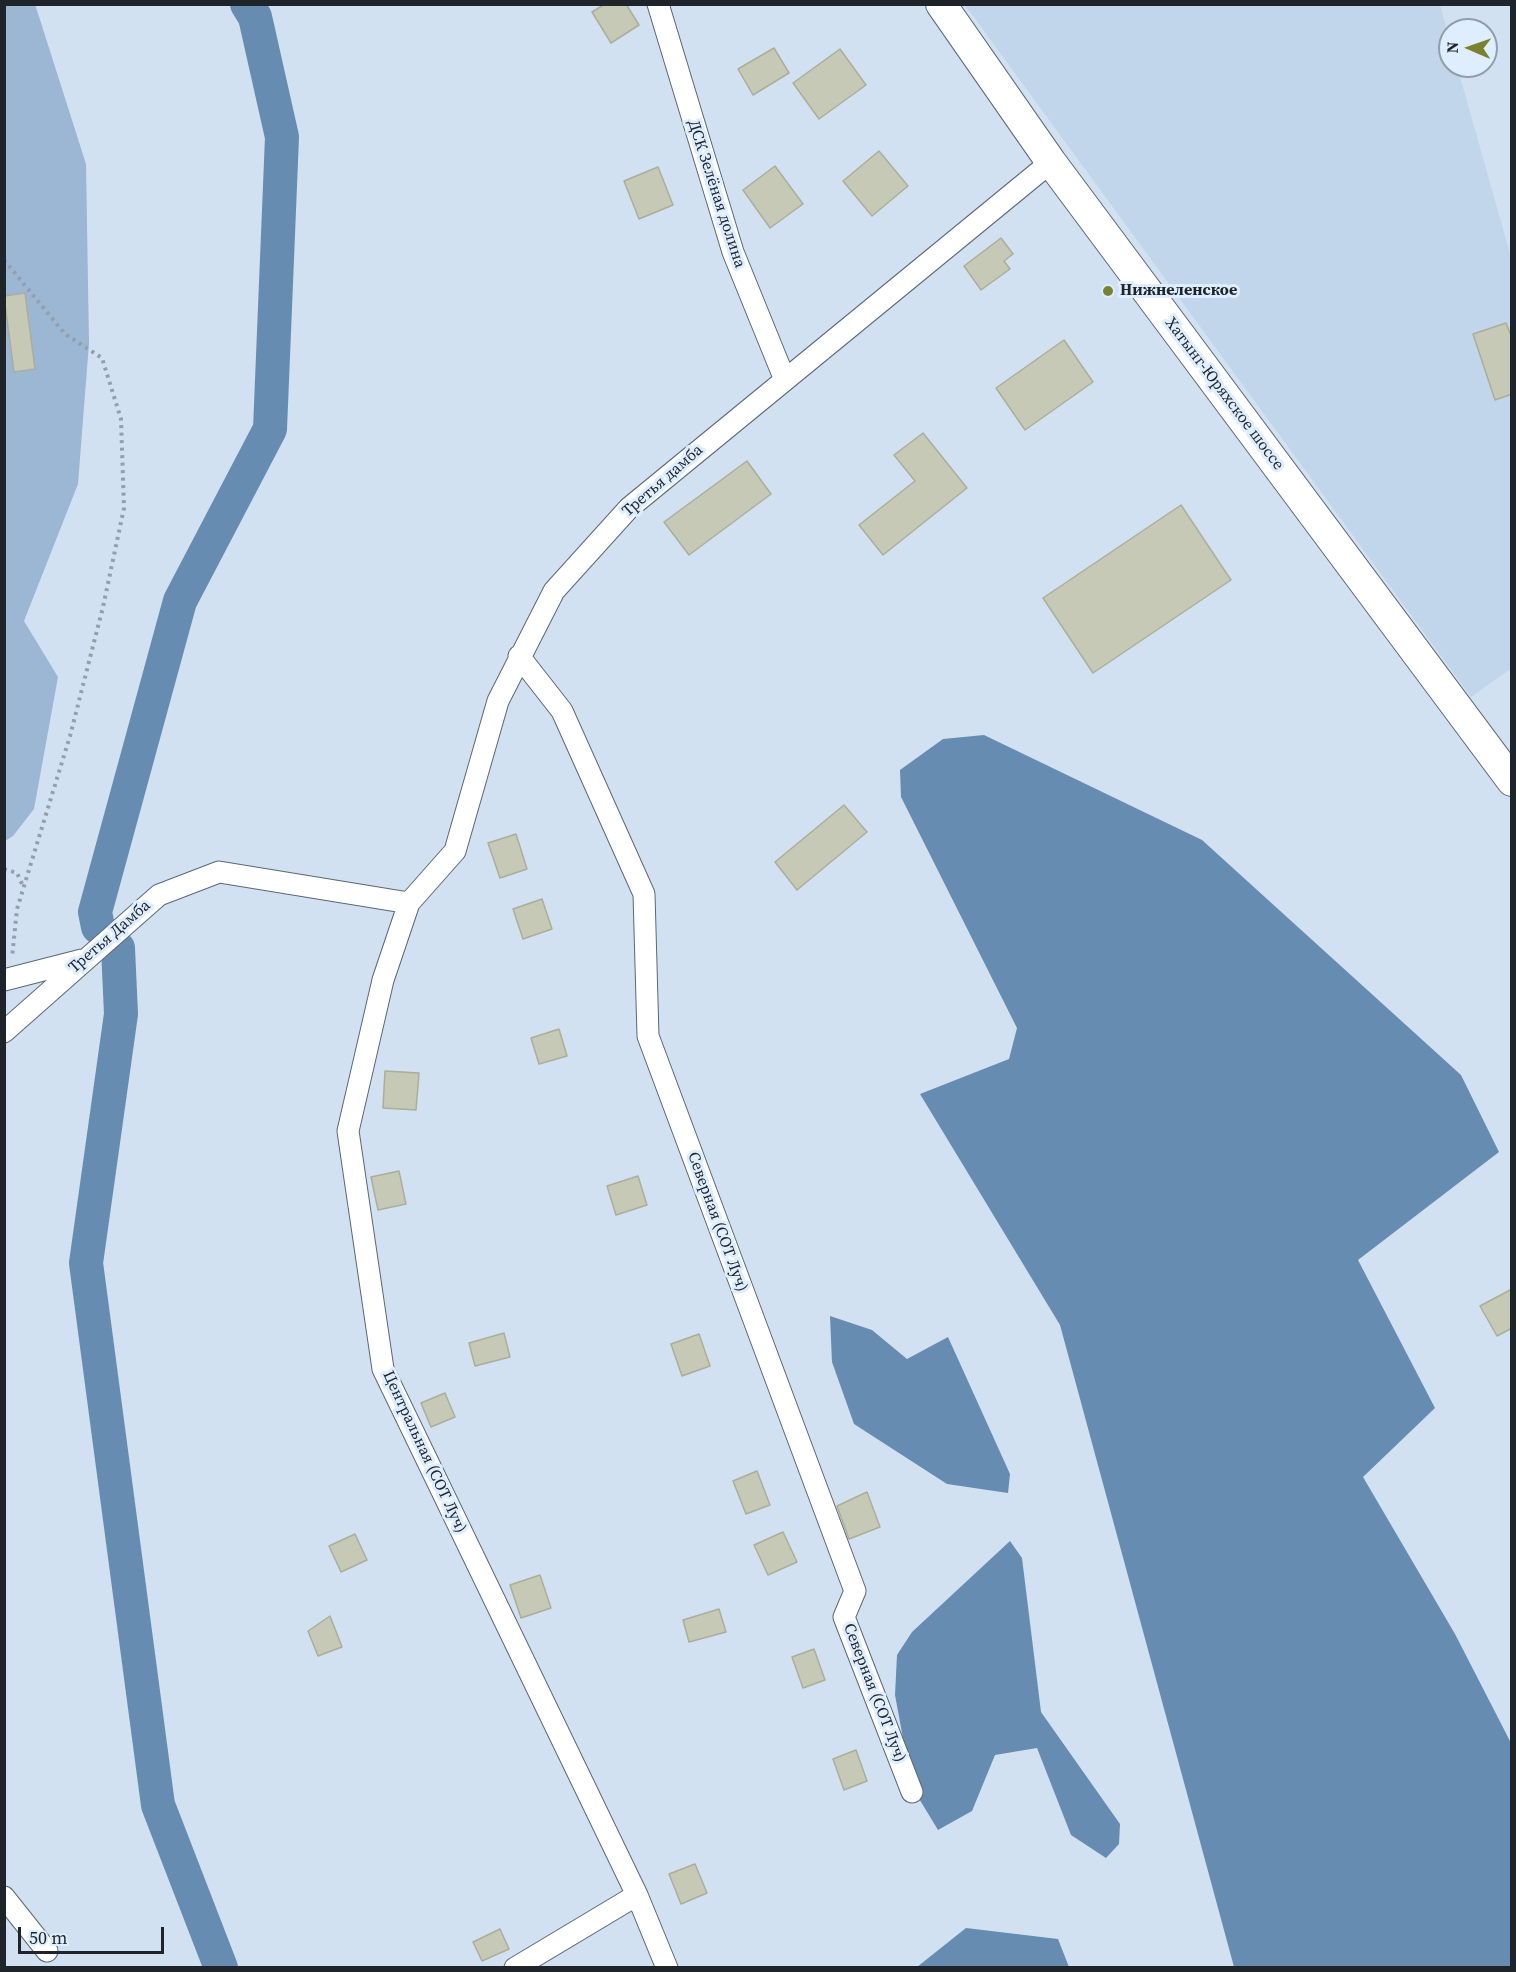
<!DOCTYPE html>
<html>
<head>
<meta charset="utf-8">
<style>
  body { margin:0 }
  #map { position:relative; width:1516px; height:1972px; overflow:hidden; background:#d1e1f1; font-family:"Source Serif 4",serif }
  canvas { display:block }
  .frame { position:absolute; inset:0; border:6px solid #1f242a; pointer-events:none }
  .north { position:absolute; left:1438px; top:18px; width:60px; height:60px; box-sizing:border-box; background:#deeefe; border:2px solid #929da9; border-radius:50%; rotate:272deg; font-size:16px; font-weight:700; line-height:24px; text-align:center; color:#1f242a }
  .north::after { content:''; display:block; margin:auto; width:21px; height:27px; background:#79832f; clip-path:polygon(50% 0,100% 100%,50% 72%,0 100%) }
  .scale { position:absolute; left:18px; top:1927px; width:146px; height:27px; box-sizing:border-box; border:3px solid #1f242a; border-top:0; padding-left:8px; font-size:18px; line-height:21px; white-space:nowrap; color:#1f242a; -webkit-text-stroke:4px #deeefe; paint-order:stroke }
</style>
</head>
<body>
<div id="map">
<canvas width="1516" height="1972"></canvas>
<div class="frame"></div>
<div class="north">N</div>
<div class="scale">50 m</div>
</div>
<script>
const g = document.querySelector('canvas').getContext('2d');
g.lineJoin = 'round';
function fill(path, color) {
  g.fillStyle = color;
  g.fill(path, 'evenodd');
}
function trace(path, color, width, dash) {
  g.strokeStyle = color;
  g.lineWidth = width;
  g.lineCap = dash ? 'butt' : 'round';
  g.setLineDash(dash || []);
  g.stroke(path);
}
function drawText(font, color, halo, rows, align = 'center') {
  g.font = font + ' "Source Serif 4",serif';
  g.lineWidth = 6;
  g.setLineDash([]);
  g.textBaseline = 'middle';
  g.strokeStyle = halo;
  g.fillStyle = color;
  for (const [text, x, y, turn = 0] of rows) {
    g.save();
    g.translate(x, y);
    g.rotate((+turn || 0) * Math.PI / 180);
    g.textAlign = isNaN(turn) ? turn : align;
    if (halo) g.strokeText(text, 0, 0);
    g.fillText(text, 0, 0);
    g.restore();
  }
}
const built = new Path2D(`
  M965,5H1440L1450,41V66H1457L1511,257V673L1509,670L1471,697Z`);
const green = new Path2D(`
  M35,4L86,164L89,343L78,484L24,621L58,677L34,809L13,836L5,841L4,5Z`);
const water = new Path2D(`
  M984,735L1202,840L1461,1075L1499,1152L1358,1260L1435,1408L1363,1477L1455,1634L1511,1743V1967H1234L1060,1325L920,1094L1009,1059L1017,1028L901,797L900,770L943,739Z
  M830,1316L872,1330L907,1359L948,1337L1010,1474L1008,1493L947,1484L854,1424L832,1362Z
  M1010,1541L1022,1558L1041,1712L1120,1824L1119,1844L1106,1858L1071,1835L1037,1748L995,1755L972,1811L938,1830L912,1787L895,1695L897,1655L912,1632Z
  M966,1928L1058,1939L1069,1967H917Z`);
const river = new Path2D(`
  M98,927L95,912L180,601L270,429L282,137L255,17L247,4
  M118,948L121,1014L86,1263L158,1805L221,1968`);
const building = new Path2D(`
  M605,4H626L639,25L611,43L592,12Z
  M774,48L789,73L753,95L738,69Z
  M840,49L866,85L819,119L793,83Z
  M879,151L908,186L872,216L843,181Z
  M775,166L803,204L770,228L743,190Z
  M658,167L673,205L639,219L624,181Z
  M1001,238L1013,254L1004,261L1010,269L981,290L964,266Z
  M25,293L35,369L14,372L4,296Z
  M1506,323L1512,338V394L1495,400L1473,334Z
  M1064,340L1093,382L1025,430L996,388Z
  M923,433L967,488L883,555L859,525L915,481L894,455Z
  M747,461L771,494L689,555L664,522Z
  M1181,505L1231,580L1093,673L1043,598Z
  M844,805L867,832L797,890L775,862Z
  M516,834L527,869L500,878L488,843Z
  M542,899L552,929L523,939L513,909Z
  M559,1029L567,1056L539,1064L531,1038Z
  M385,1071L419,1073L416,1110L383,1108Z
  M399,1171L406,1204L378,1210L371,1177Z
  M638,1176L647,1205L616,1215L607,1186Z
  M1512,1289V1328L1497,1336L1480,1306Z
  M504,1333L510,1357L475,1366L469,1343Z
  M699,1334L710,1366L682,1376L671,1344Z
  M445,1393L455,1417L431,1427L421,1403Z
  M757,1471L770,1505L746,1514L733,1481Z
  M867,1492L880,1527L849,1539L837,1506Z
  M783,1532L797,1562L768,1575L754,1545Z
  M355,1534L367,1560L341,1572L329,1546Z
  M540,1575L551,1608L521,1618L510,1585Z
  M719,1609L726,1632L689,1642L683,1620Z
  M330,1616L342,1647L318,1656L308,1631Z
  M814,1649L825,1680L803,1688L792,1657Z
  M856,1750L867,1781L844,1790L833,1759Z
  M695,1864L707,1893L681,1904L669,1874Z
  M500,1929L509,1949L482,1961L473,1942Z`);
const path = new Path2D(`
  M4,260L65,334L102,358L121,419L124,508L103,607L70,736L17,909L12,958
  M4,869L17,873L23,886`);
const minor = new Path2D(`
  M658,4L733,252L785,380
  M519,656L562,711L644,894L648,1036L855,1591L844,1617L912,1792
  M4,980L82,960
  M4,1032L159,895L219,872L409,903
  M4,1897L47,1951
  M515,1968L637,1895
  M667,1968L637,1895L383,1369L348,1131L383,980L409,903L455,851L498,701L554,591L629,508L1051,162`);
const secondary = new Path2D(`
  M941,4L1051,162L1512,781`);
const markers = [
  [1108,291,6,"#79832f"]
];
const streetNames = [
  ["ДСК Зелёная долина",716,194,72],
  ["Хатынг-Юряхское шоссе",1224,394,53],
  ["Третья дамба",663,481,-41],
  ["Третья Дамба",110,937,-41],
  ["Северная (СОТ Луч)",717,1222,70],
  ["Центральная (СОТ Луч)",424,1452,65],
  ["Северная (СОТ Луч)",874,1693,69]
];
const poiNames = [
  ["Нижнеленское",1120,291]
];
fill(built, '#c1d6eb');
fill(green, '#9bb7d3');
fill(water, '#678cb1');
trace(river, '#678cb1', 34);
fill(building, '#c6c9b5');
trace(building, '#aaae9a', 1.5);
trace(minor, '#5b6876', 23);
trace(secondary, '#5b6876', 32);
trace(path, '#939fab', 4, [3, 4.5]);
trace(minor, '#fff', 21);
trace(secondary, '#fff', 30);
for (const [x, y, r, color] of markers) {
  const dot = new Path2D();
  dot.arc(x, y, r, 0, 2 * Math.PI);
  g.fillStyle = color;
  g.fill(dot);
  trace(dot, '#deeefe', 2);
}
drawText('16px', '#1f242a', '#deeefe', streetNames);
drawText('bold 16px', '#1f242a', '#deeefe', poiNames, 'left');
</script>
</body>
</html>
